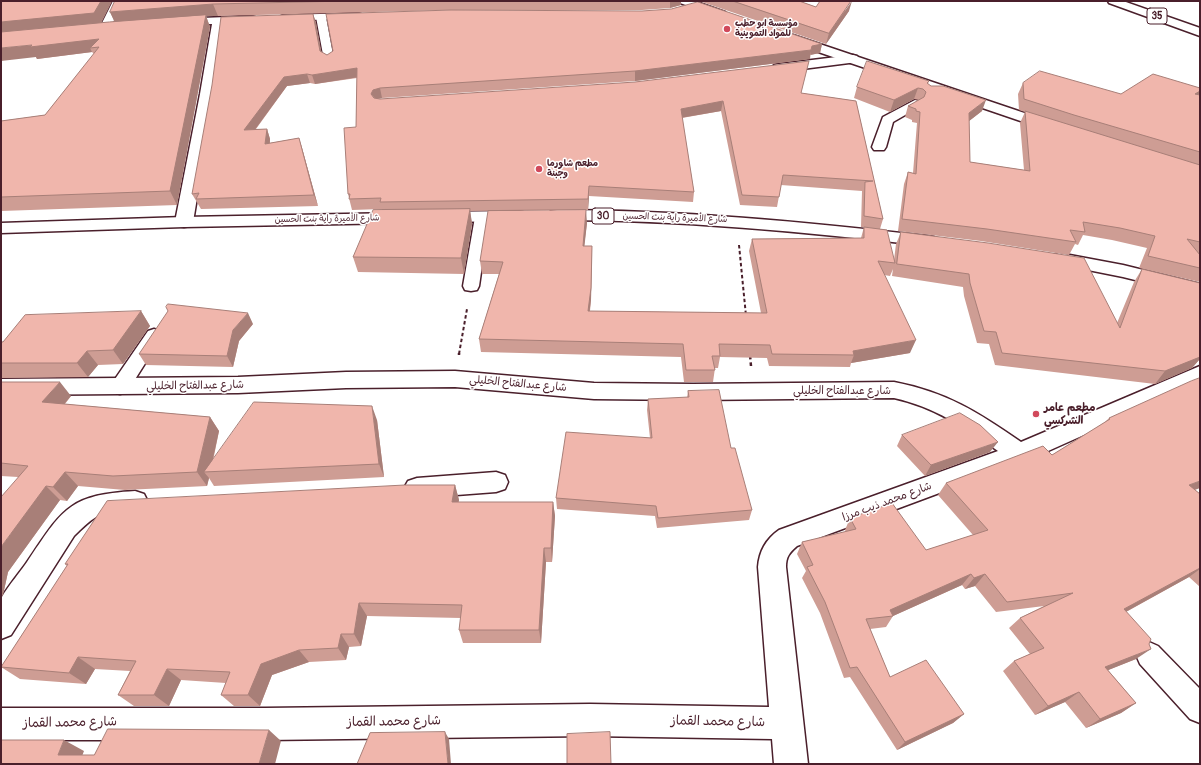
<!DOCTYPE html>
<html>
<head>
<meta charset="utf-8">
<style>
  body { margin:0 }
  #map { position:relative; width:1201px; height:765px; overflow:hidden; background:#fff; font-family:Pangolin,sans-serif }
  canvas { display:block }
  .frame { position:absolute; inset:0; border:2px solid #4a1f2b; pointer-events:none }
</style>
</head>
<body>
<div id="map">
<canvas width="1201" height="765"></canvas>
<div class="frame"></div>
</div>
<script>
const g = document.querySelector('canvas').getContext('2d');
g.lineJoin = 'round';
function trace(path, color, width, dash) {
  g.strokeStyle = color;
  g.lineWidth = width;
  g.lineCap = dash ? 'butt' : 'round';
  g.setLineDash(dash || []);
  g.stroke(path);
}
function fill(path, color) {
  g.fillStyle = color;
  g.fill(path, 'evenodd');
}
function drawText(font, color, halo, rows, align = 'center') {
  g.font = font + ' Pangolin,"Playpen Sans Arabic",sans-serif';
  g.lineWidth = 3;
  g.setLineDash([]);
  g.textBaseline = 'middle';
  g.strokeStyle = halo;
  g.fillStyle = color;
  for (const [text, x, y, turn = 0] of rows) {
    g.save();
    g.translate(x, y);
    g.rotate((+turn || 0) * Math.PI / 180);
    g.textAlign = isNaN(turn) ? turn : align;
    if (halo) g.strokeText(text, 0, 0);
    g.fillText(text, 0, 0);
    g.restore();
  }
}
const pathFar1 = new Path2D(`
  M739,245L746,316
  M459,354L467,309`);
const path = new Path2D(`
  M459,355V353
  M750,355L751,366`);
const service = new Path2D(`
  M321,14L326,17L334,60L329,63L324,60L316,17Z
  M915,100L919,101L921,104L919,107L893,122L886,147L884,150H874L872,147L883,117Z
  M482,213L487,214L489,217L479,286L477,290L471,291L465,290L463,286L475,217L477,214Z
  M154,329L160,331L163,335L127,392L120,394L113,392L110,387L113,382L148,331Z
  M1149,642L1158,646L1200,689V723L1190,719L1140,664L1136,655L1140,646Z`);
const minor = new Path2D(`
  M113,1H123L110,29H102L100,27Z
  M357,13L361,14L363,16L361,18L283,21L277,18L283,15Z
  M251,16L255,17L257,19L255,21L223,24L214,94L193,222L190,226L184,227L178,226L175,222L200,94L212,24L177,25L173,24L171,22L173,20L177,19Z
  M853,55L857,56L859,59L857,62L779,72L774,71L773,68L774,65L779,64Z
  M1200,366V383L1028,460L797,546C789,553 786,557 786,567L808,764H774L772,739L590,736L265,740H1V708H265L590,704L769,707L758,567C759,552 766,539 779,530L998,451C964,427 935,407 894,398L693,400L594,399L455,387L346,388L238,393L1,395V379L238,377L346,372L455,371L594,383L693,384L894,382C946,392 978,412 1021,442Z
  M496,472L505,475L508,482L505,489L496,492L417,498L408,495L404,488L408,481L417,478Z
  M135,491L144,494L148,502L144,510C129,515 111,510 96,517C88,522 81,529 74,536L11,635L1,639C1,631 0,606 1,599C5,590 21,571 27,562C63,509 68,495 135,491Z`);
const tertiary = new Path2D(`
  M679,1H694L725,12L727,14L721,17L717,16L680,3Z
  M793,35L1057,124L1059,127L1057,130L1052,131L1047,130L789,42L787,39L789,36Z`);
const primary = new Path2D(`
  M557,210C681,210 804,222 928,236L934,237L937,241L934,245L928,246C804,232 681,220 557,220L551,219L548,215L551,211Z
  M517,211L523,212L526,216L523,220L517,221L441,222L435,221L432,217L435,213L441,212Z
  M399,213L405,214L408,218L405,222L399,223L184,227L1,233V223L184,217Z
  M1059,253L1123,265L1200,284V296L1123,277L1053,263L1050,259L1053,255Z`);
const trunk = new Path2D(`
  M1108,1H1123L1200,28V36L1109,3Z`);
const wall = new Path2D(`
  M112,1L101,23L115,22L110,12L115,1H681V5L670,8L642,10H452L218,16H206L210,27L177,205L1,211V121L45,115L94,54L92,52L37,59L36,57Z
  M699,1H799L816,7L849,11L826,44Z
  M313,14L316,23L321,52L327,55L822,44L820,53L810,55V59L635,81L382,98L378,99L801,93L856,101L883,219L880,229L894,260L896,244L901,232L1117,323L1134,282L1142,269L1199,360L1192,368L1155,384L995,365L989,344L977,343L964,296L963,287L892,276L893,269L890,276L884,275L910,353L851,363L850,367L769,366L767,358L720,357L718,368H715L713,382H684L681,357L481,352L479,339L499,274H482L480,261L587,223L584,246H592L591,300L590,311L761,313L749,251L752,239L861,238L864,227H861L862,191L781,185L777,207L740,205L721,111L682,118L694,192L693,202L589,196L588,210L470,211L472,224L464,274L358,272L353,257L382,210V209L352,210L348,194L356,127L357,78L315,84L310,83L287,86L256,129H267L270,139V143L299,138L302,148L318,206L201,209L192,194Z
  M929,81L928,84L931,86L982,111L969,121L970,162L1024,170L1020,123L1025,112L1019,110L1018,94L1023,83L1121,94L1200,88V93L1198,95H1200V282L1139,268L1147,248L1112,240L1083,235L1078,245L1075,244L1069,255L981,241L898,231L904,184L908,172L913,173L917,123L912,122V120L905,117L908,106L919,100L914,99L890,112L854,98L857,87Z
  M141,311L150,326L123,364L98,365L88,377L1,378V342Z
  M253,324L239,341L233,367L146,365L139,354Z
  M1,382L71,396L65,404L210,417L219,431L213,461L377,420L384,477L214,486L209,478L207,486L125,490L78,486L67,501L60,500L8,572L3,595L18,477L1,476Z
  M688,391L731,448L752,510L749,520L657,528L655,516L557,509L556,498L650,438L647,410L648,399L687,398Z
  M1109,418L1200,494V587L1189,577L1126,612L1136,659L1108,670L1136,703L1121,713L1086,728L1065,702L1035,715L1003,671L1014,661L1030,654L1009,628L1020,618L1044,606L996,612L975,586L965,589L962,585L893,616L886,627L870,629L890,677L964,714L953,723L897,750L850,677L844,678L820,613L802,578L806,571L797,554L802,542L846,532L845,530L850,518L926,550L973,535L938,495L946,483L1052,455L1104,423Z
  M902,435L990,452L925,476L897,446Z
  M455,485L459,500L458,502H553L555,516L552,562H546L541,643H463L459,630L461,618L367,616L361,646L349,647L346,660L309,662L272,675L260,706H234L221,695L226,683L181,680L169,706H134L118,695L130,671L95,669L86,684L20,679L1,667L67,566L65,564Z`);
const shadedWall = new Path2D(`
  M101,1H112L100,25L1,34V22Z
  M670,1H681V5L670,8Z
  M852,1L849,11L826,44L829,33Z
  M213,4L218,16H206L210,27L177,205L170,191L115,23L110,12Z
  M313,14L316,23L323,60L320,51Z
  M99,39V47L90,48L92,52L37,59L36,57L1,61V48L32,45Z
  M822,44L820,53L810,55L812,46Z
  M811,50L810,59L635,81V71Z
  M357,68L359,77L315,84L312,75Z
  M307,74L310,83L287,86L248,139L244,130L284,77Z
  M380,88L382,98L376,99L371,94L373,90Z
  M918,88L914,99L890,112L894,100Z
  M1200,91V93L1195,100V94Z
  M986,100L982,111L964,125L969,113Z
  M723,101L721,111L680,118L681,109Z
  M267,129L270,139L269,154L265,144Z
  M299,138L302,148L318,206L314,195Z
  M589,186V196L588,210V199Z
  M470,209L472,224L464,274L461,258Z
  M586,210L587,223L583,259V246Z
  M592,246L591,300L588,323V311Z
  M141,311L150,326L123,364L113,350Z
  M248,313L253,324L239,341L233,367L227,356L233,330Z
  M916,340L910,353L851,363L854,355L853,351Z
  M87,351L98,365L88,377L77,363Z
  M1199,352H1200V360H1199L1192,368L1155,384L1165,371Z
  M60,382L71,396L54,416L42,402Z
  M372,406L377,420L384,477L379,464Z
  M210,417L219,431L210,472H204L209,478L207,486L197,472Z
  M998,442L990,452L925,476L931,465Z
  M65,472L78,486L67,501L53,487Z
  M1200,481V488L1176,497L1189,485Z
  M455,485L459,500L456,516L452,502Z
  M46,486L60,500L8,572L3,595L1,598V547Z
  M553,502L555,516L552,562L551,548Z
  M544,548L546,562L541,643L539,630Z
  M1200,568V569L1189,577L1111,620L1124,609Z
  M971,574L962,585L893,616L890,610Z
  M985,574L975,586L965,589L974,578Z
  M359,603L367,616L361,646L354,634Z
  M341,634L349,647L346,660L338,648Z
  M1151,649L1136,659L1091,677L1105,667Z
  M299,650L309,662L272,675L260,706L248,695L261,664Z
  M78,657L95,669L86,684L69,673Z
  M167,669L181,680L169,706L154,695Z
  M1079,692L1065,702L1035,715L1048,706Z
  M1136,703L1121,713L1086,728L1100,719Z
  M964,714L953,723L897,750L905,742Z
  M269,730L281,741L275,764H259Z
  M445,732L449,739L451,764H448Z
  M64,740L84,751L79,764L58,755Z`);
const building = new Path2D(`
  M1,1H101L94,13L1,22Z
  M115,1H346L213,4L110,12Z
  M733,1H799L816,7L820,1H851L829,33Z
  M698,2L822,44L812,46L811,50L635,71L380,88L373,90L371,94L374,98L380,99L635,82L809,61L801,93L856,101L883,219L864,216L865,182L873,181L783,175L779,197L742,195L723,101L681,109L694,192L589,186L588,199L380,202L381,198L349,199L350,194H348L344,128L356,127L357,68L312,75L307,74L284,77L244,130L267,129L265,144L299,138L314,195L196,199L199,193L192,194L212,85L221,17L313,14L320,51L327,55L333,51L326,14L451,10L642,11L671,9Z
  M206,15L170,191L1,197V121L45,115L99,47L90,48L99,39L30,47L32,45L1,48V32L109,22Z
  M867,61L929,81L927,83L931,86H943L986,100L969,113L970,162L1030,171L1025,111L1200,165V242L1187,239L1200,255V268L1148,256L1155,236L1120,228L1083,222L1085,232L1070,230L1076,242L987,229L902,219L908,172L916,174L920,112L916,111V109L908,106L924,97L926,92L923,89L918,88L894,100L857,87Z
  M1040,71L1121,94L1153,74L1200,88V91L1195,94L1200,95V152L1074,115L1024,99L1023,83Z
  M470,209L461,258L353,257L373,210Z
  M586,210L583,246H592L591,288L588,311L767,313L752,239L864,238V227L887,230L895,263L878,261L916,340L853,351L854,355L772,354L770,345L719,344L720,356H712L715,370H686L683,344L479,339L503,262L480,261L488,211Z
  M901,232L988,243L1084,258L1120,328L1142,269L1200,283V352H1199L1200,353V357L1165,371L1002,353L996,332L984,331L970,283L969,274L897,264Z
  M168,304L248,313L233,330L227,356L139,354L168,311L166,307Z
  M141,311L113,350L87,351L77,363H1V342H3L25,315Z
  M1200,378V481L1189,485L1200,494V568L1124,609L1151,639L1149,644L1151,649L1105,667L1136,703L1100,719L1079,692L1048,706L1014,661L1044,648L1020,618L1073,593L1007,602L985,574L974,578L971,574L890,610L893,616L866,619L890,677L926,660L964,714L905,742L857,667L850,668L825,602L807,567L813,565L802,542L856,529L850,518L892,503L926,550L988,530L946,483L1043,446L1052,455L1110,419L1109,418L1191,381Z
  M1,382H60L42,402L210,417L197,472L113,476L65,472L53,487L46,486L1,547V497L28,466L1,463Z
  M719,390L731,448H735L752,510L658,518L656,506L556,498L566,432L652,438L648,399L689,397L688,391Z
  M254,402L372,406L379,464L204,472Z
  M960,413L980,425L998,442L931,465L902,435Z
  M405,485H455L452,502H553L551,548H544L539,630H459L462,605L359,603L354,634H341L338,648L299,650L261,664L248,695H221L230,672L167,669L154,695H118L136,661L78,657L69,673L1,667L68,564H65L107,501Z
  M108,729L269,730L259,764H1V740H64L58,755H94Z
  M445,732L448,764H357L370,733Z
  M610,732L611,764H567V734Z`);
const markers = [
  [727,29,4,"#d1495b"],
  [539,169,4,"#d1495b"],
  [1036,414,4,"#d1495b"]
];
const farPoinames = [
  ["مؤسسة ابو حطب",735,24],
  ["للمواد التموينية",735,34],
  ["مطعم شاورما",547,164],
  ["وجبنة",547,174]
];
const farStreetnames = [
  ["شارع الأميرة راية بنت الحسين",675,218,2],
  ["شارع الأميرة راية بنت الحسين",327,219,-1]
];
const shields = [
  [1157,16,20],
  [603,216,22]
];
const shieldNames = [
  ["35",1157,16],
  ["30",603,216]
];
const streetNames = [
  ["شارع عبدالفتاح الخليلي",518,384,5],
  ["شارع عبدالفتاح الخليلي",195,386,-1],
  ["شارع عبدالفتاح الخليلي",842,391],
  ["شارع محمد ذيب مرزا",887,502,-20]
];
const poiNames = [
  ["مطعم عامر",1044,408],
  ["الشركسي",1044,421]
];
const nearStreetnames = [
  ["شارع محمد القماز",394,722,-1],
  ["شارع محمد القماز",718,722,1],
  ["شارع محمد القماز",70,723,-1]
];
trace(service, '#4a1f2b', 3);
trace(minor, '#4a1f2b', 3);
trace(tertiary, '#4a1f2b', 3);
trace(primary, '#4a1f2b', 3);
trace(trunk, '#4a1f2b', 3);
trace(pathFar1, '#4a1f2b', 2, [3.5, 2.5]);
trace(path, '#4a1f2b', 2.5, [4.5, 3]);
fill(service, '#fff');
fill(minor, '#fff');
fill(tertiary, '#fff');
fill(primary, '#fff');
fill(trunk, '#fff');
fill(wall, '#ce9d94');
fill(shadedWall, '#a87f78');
fill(building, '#f0b6ac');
trace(building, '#a87f78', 1);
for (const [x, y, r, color] of markers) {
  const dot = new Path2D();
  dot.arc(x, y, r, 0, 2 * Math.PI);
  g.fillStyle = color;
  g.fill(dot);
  trace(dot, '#fff', 1.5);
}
drawText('bold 9px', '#4a1f2b', '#fff', farPoinames, 'left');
drawText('9px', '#4a1f2b', '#fff', farStreetnames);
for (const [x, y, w] of shields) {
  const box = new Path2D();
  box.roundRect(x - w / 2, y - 8, w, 16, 3);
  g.fillStyle = '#fff';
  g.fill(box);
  trace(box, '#4a1f2b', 1);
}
drawText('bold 10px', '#4a1f2b', null, shieldNames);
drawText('11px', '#4a1f2b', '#fff', streetNames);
drawText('bold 11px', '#4a1f2b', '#fff', poiNames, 'left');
drawText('13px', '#4a1f2b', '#fff', nearStreetnames);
</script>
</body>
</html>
